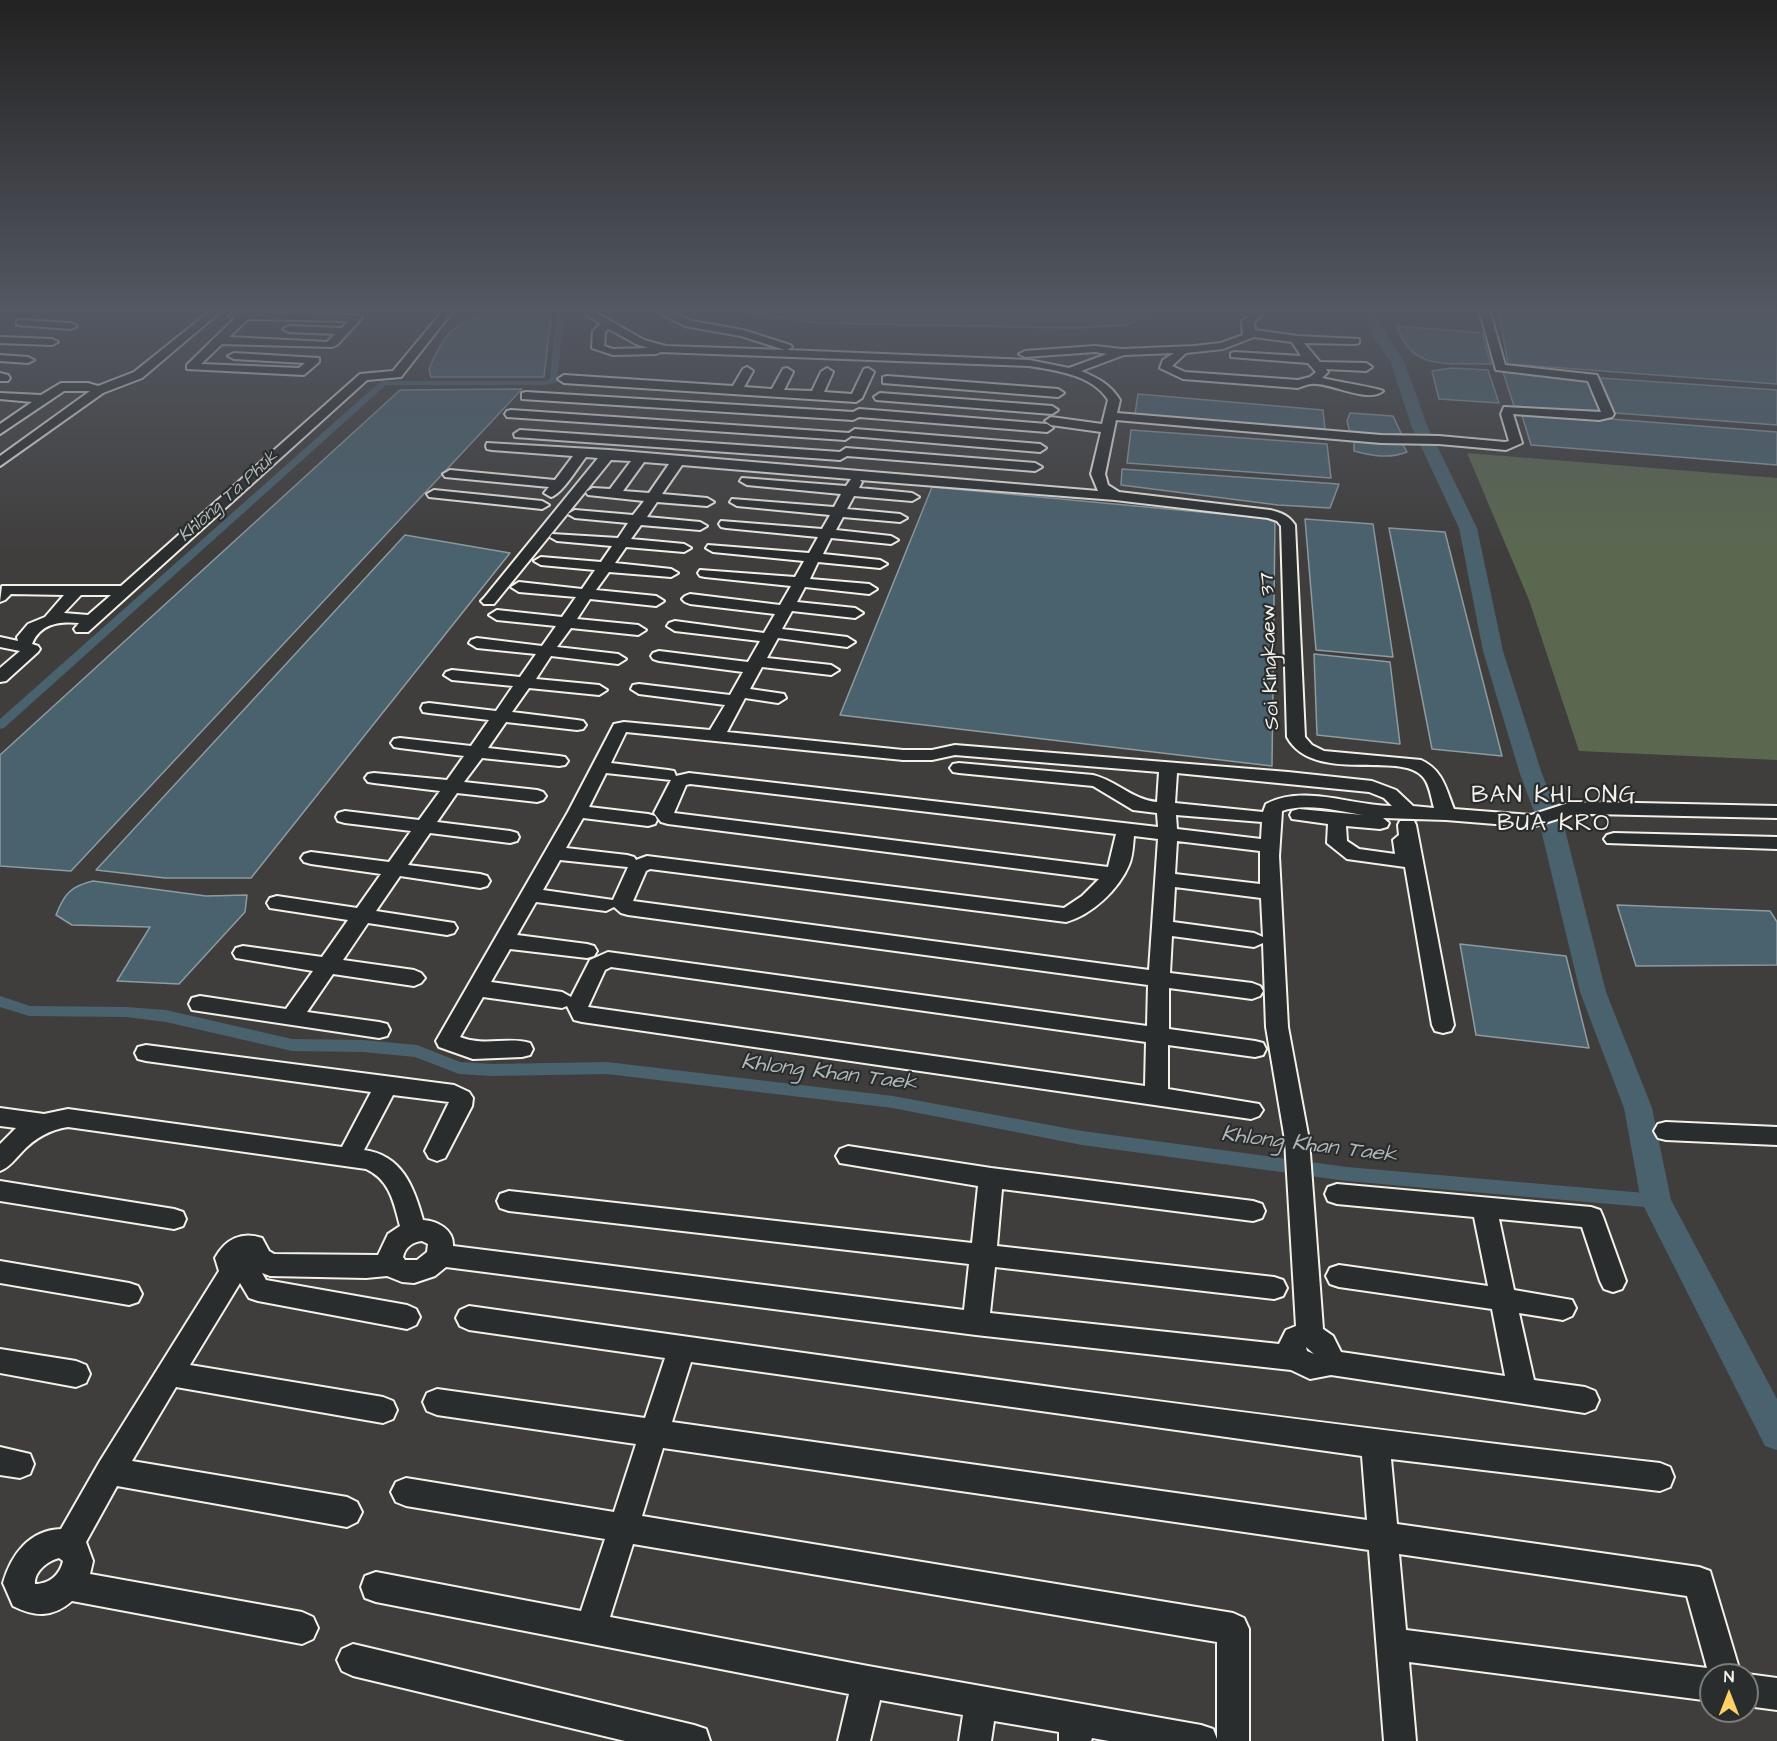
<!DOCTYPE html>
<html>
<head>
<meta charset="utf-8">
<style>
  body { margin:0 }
  #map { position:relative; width:1777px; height:1741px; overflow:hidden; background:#403e3d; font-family:"Architects Daughter",sans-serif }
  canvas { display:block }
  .north { position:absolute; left:1699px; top:1663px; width:60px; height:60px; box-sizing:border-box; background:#2a2d2e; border:2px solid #7b7b78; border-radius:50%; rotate:0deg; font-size:16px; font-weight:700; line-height:24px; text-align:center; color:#f4f1e8 }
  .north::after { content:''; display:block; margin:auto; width:21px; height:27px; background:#ffd166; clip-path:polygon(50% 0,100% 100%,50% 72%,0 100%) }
</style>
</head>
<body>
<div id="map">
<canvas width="1777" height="1741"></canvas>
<div class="north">N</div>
</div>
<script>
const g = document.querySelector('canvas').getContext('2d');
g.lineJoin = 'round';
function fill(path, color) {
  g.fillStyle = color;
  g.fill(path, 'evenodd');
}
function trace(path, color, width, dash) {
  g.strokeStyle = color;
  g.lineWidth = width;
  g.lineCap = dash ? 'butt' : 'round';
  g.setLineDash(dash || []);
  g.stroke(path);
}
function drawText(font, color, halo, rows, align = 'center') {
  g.font = font + ' "Architects Daughter",sans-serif';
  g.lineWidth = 4.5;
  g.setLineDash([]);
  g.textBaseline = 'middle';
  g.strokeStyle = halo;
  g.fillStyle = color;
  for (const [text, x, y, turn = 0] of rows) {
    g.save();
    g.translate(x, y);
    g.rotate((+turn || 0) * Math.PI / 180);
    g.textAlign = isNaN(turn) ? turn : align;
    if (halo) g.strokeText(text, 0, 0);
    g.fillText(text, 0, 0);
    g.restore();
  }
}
const green = new Path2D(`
  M1467,453L1777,478V760L1579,751L1529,600Z`);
const water = new Path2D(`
  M739,312H1151L1148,316L1125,325L1075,328L820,323Z
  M1499,312H1777V384L1508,364Z
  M488,313L551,315L544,377H431L429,369C442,337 453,322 488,313Z
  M1397,326L1482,333L1491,364C1451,362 1411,373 1397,326Z
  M1452,368L1488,370L1499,403L1439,399L1432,371Z
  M1503,372L1587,378L1602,413L1514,406Z
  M1600,378L1777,390V425L1615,413Z
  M522,389L71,871L0,866V755L400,390Z
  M1138,394L1323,410L1325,430L1135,414Z
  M1521,412L1777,432V465L1531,445Z
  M1350,413L1393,416L1401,433L1399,437L1350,433L1347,421Z
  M1131,430L1327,444L1331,478L1127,463Z
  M1354,440L1402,443L1407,452C1389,459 1373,456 1354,451Z
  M1122,469L1339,484L1330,508L1278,505L1121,485Z
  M932,487L1275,519L1272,766L840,715Z
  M1305,519L1373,524L1393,657L1316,650Z
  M1389,528L1445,532L1502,756L1432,749Z
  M405,535L510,553L251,878H165L96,870Z
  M1314,654L1390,662L1400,744L1317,735Z
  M93,881L206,896L247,895L245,912L179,984L117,981L150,927L72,925L56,915C64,894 71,886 93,881Z
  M1617,905L1770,911L1777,922V965L1636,966Z
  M1460,944L1566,956L1589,1048L1476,1035Z`);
const canal = new Path2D(`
  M556,312H564L557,382L545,385H386L4,728L0,729V719L381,381H544L550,379Z
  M0,996L30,1006L126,1007L166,1010L292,1039L363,1040L417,1045L460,1062L492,1064L607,1062L893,1096L1082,1131L1347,1167L1656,1194L1662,1196L1665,1201L1662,1206L1656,1208L1347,1181L1082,1145L893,1108L607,1074L492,1076L459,1074L415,1057L363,1052L292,1051L166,1022L126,1017L29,1016L0,1007Z`);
const river = new Path2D(`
  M1364,312H1376L1387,336L1404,361L1427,425L1477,528L1503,651L1542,774L1565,830L1606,992L1652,1108L1671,1200L1777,1399V1450L1765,1446L1641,1201L1624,1108L1580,992L1541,830L1520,774L1483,651L1459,528L1411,425L1390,361L1373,336Z`);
const minor = new Path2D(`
  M209,312H220L142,378L103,393L0,466V456L90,391H64L0,434V424L32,402L0,399V393L41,395L61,383H88L98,386L134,372Z
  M234,312L357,315L362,318L337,345L332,347L222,344L201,364L299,368L305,363L234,359L228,356L234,353L319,358V362L304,375L187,369V365L235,318L229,315ZM248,319L348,321L342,328L289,326L283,329L289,332L335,334L327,342L229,337Z
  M442,312H452L401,377L367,380L88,632H76L74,629L79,623C58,621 40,624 32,644L38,646L40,649L38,652L6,681L0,682V668L20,651L0,647V637L18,641L17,637L28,624L45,617L64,595L11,594L5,600L0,602L2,586H121L360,374L393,371ZM81,595H111L88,615L64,613Z
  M583,312H595L644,340L666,346L785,350L741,336L685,326L658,312H671L692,321L743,330L790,345L792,347L787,350L1029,360L1069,368L1107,354L1095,352L1025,357L1019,354L1025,351L1095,346L1122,349L1194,346L1221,343L1243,335L1242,321L1254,312H1265L1254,322L1255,330L1297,336L1359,339V343L1355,344L1304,343L1320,362L1366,363L1372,367L1366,371L1326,369L1328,372L1322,378C1333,381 1379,388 1383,391C1367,404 1330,382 1312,384C1308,384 1303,386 1298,388L1183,379L1160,368L1163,360L1174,353L1124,355L1081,371C1098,378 1110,384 1120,400L1117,413L1381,435L1439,436L1505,442L1509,441L1501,414L1504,407L1601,412L1588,381L1496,370L1480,312H1490L1505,365L1597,375L1614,414L1612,417L1599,420L1513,414L1522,443L1506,450L1439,444L1381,443L1116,420L1105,474L1108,485L1119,492L1270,510C1282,513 1288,515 1295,525L1305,737L1312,745L1324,751L1421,760C1443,770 1446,789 1454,809L1531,815L1565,804L1591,802L1777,806V818L1591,814L1567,816L1532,827L1446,820L1383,818L1389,823L1387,827L1380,829L1346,826L1347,841L1359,849L1395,854L1393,840L1399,835L1398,825L1400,821H1414L1416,825L1454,1025L1451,1031L1443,1033L1435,1031L1432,1025L1405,867L1347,859L1327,843L1328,824L1292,819L1290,815L1292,811L1299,809L1363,815C1340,811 1305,802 1282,811L1279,856L1288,1027L1309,1140L1323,1329L1333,1336L1341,1352L1505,1376L1492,1309L1339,1287L1330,1284L1326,1276L1330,1268L1339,1265L1488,1286L1474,1217L1337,1204L1328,1201L1325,1194L1328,1187L1337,1184L1591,1207L1600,1210L1603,1217L1626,1281L1622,1289L1613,1292L1604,1289L1600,1281L1582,1227L1499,1219L1514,1290L1572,1300L1576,1308L1572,1316L1563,1320L1519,1313L1534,1380L1585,1387L1595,1391L1599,1400L1595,1409L1585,1413L1331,1375L1310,1379L1291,1370L976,1335L446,1267L435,1276L414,1283L402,1282L387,1276L366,1278L270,1276L262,1273L266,1280L407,1305L416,1309L420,1317L416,1325L407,1329L258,1301L249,1298L240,1283L190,1365L383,1397L393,1401L397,1410L393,1419L383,1423L176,1387L132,1461L347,1497L357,1502L362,1512L357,1522L347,1527L117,1486L86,1542L93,1561L90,1574L302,1612L313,1617L318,1628L313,1639L302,1644L72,1601C52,1618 35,1617 13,1606L3,1583C11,1555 29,1530 61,1529L100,1461L219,1271L215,1258C225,1239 242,1231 262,1238L269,1251L274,1254L378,1255L388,1234L400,1226C394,1203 390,1180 366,1169L68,1127C49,1130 35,1138 22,1152C14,1160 10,1167 0,1171V1144L16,1128L0,1126V1108L44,1114L68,1109L342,1147L371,1092L146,1061L138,1059L135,1053L138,1047L146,1045L454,1085L469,1092L473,1098L472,1106L445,1158L437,1161L429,1158L425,1151L449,1102L393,1095L364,1150C402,1155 414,1187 423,1220C437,1221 454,1229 453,1246L964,1310L969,1264L509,1211L500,1208L497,1201L500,1194L509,1191L972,1243L978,1186L840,1163L836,1156L840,1149L848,1146L991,1168L1253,1201L1262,1204L1265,1211L1262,1218L1253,1221L1002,1189L997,1246L1274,1277L1283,1280L1287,1288L1283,1296L1274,1299L995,1267L990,1313L1279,1344L1286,1330L1296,1326L1285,1140L1266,1027L1263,943L1254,947L1172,936L1170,973L1252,983L1260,986L1263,991L1260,996L1252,999L1169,988V1029L1255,1041L1263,1043L1266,1049L1263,1055L1255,1057L1168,1045V1089L1259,1104L1263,1110L1259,1116L1251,1119L582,1022L574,1020L567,1006L562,1008L483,997L460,1037C486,1047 506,1036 530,1043L533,1049L530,1055L522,1057L473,1059L439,1047L436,1041L568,812L614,724L624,722L710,730L725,705L639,694L631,689L633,685L639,684L730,695L743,672L659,661L653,659L651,656L653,653L659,651L748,662L760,641L675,631L667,626L669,623L675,621L764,633L775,614L690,604L685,602L682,599L685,596L690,594L780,605L791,586L705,577L700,576L698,573L700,570L795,577L804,561L713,552L706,548L708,545L809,553L818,537L726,528L721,527L719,524L721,521L822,529L830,515L737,506L730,502L732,499L834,507L841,494L747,485L740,481L742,478L846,486L851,479L682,465L662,494L707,498L714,502L707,506L657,502L647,517L700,522L707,526L700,530L641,525L631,539L684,544L691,548L684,552L626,547L615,563L671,569L678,573L671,577L609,572L596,590L656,596L664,601L656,606L590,599L577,619L638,625L646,630L638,635L571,628L557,647L618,654L626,659L618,664L551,656L536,679L599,685L607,690L599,695L529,688L512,712L577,720L583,721L586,725L583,729L577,730L506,722L488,748L559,756L565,757L568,761L565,765L559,766L482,758L464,782L537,790L543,792L546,796L543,800L537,802L457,793L437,822L510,831L517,833L519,837L517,841L510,843L430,833L408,865L480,874L487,876L490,881L487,886L480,888L400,876L376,911L454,923L457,928L454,933L447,935L368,923L343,960L414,970L421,973L425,978L421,983L414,986L333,974L307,1012L379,1022L387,1024L390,1030L387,1036L379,1038L192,1010L189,1004L192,998L200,996L286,1009L313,971L236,958L233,953L236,948L243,946L322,957L348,920L270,908L267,903L270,898L277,896L357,908L381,874L311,864L304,862L301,858L304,854L311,852L389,862L411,831L345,823L338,821L336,817L338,813L345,811L419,820L440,791L374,783L368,782L365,778L368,774L374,773L447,780L464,756L400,748L394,747L391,743L394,739L400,738L471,746L489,720L429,713L423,712L421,708L423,704L429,703L496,711L513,686L452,680L444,675L446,672L452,670L520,677L536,654L477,648L469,643L471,640L477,638L542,646L556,626L497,620L489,615L497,610L562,617L576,597L519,592L511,587L519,582L582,589L595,570L541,565L534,561L541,557L601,562L612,546L557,541L550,537L552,534L618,538L628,523L575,518L568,514L575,510L633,515L644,501L588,495L586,492L593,488L610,489L631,461L611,460L494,604H484L481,601L484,598L598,458L586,457C578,467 562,494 551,497L544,493L549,487L445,477L443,474L450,470L555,480L573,456L492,450L487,449L486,446L487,443L609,450L1098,491L1091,474L1101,432L1051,425L1045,421L1051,417L1102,424L1108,400C1093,375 1055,370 1029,366L661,352L656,354L613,355L592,348L593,331L601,324ZM609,329L636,344L648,348L613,349L604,346L605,332ZM1254,337L1292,342L1301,356L1235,352L1231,353V357L1308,363L1316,372L1310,377L1298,380L1185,372L1172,366L1186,353L1223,349ZM644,462L669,464L649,493L623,491ZM860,480L1115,500L1268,518L1277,521L1281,526L1287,737C1313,785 1401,750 1423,777C1430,785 1431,798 1434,808L1413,806L1396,790L1372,781L1288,772L955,745L932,750H903L727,732L745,698L778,703L786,698L784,694L750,689L762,667L831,675L839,670L831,665L767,658L778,638L847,647L855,642L847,637L782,629L792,611L855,618L863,613L855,608L797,602L805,587L869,594L877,589L869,584L810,579L818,562L880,568L887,564L880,560L823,554L831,538L891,544L898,540L891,536L836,530L843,517L900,522L907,518L900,514L847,509L854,496L912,501L919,497L912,493L859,488L862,482ZM626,732L903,760H932L955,755L1159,772L1157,802C1133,800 1117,781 1093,775L959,763L953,764L950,768L953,772L959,773L1093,786L1133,810L1157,813L1158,827L689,773L676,776L674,771L668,770L611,763ZM606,773L671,780L654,813L661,822L668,824L1099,879L1082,896L1064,908L647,856L636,860L634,857L627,855L566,848L583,818L648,826L655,824L657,820L655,816L648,814L589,807ZM1177,773L1369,792L1384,798L1392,806C1352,806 1304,784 1266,804L1263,812L1175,803ZM690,784L1116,834L1108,867L674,813L686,785ZM1176,815L1262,822L1261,839L1177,829ZM1134,836L1158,839L1149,970L633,901L646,871L650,869L1066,922C1092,915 1119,889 1129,865C1133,856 1133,845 1134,836ZM1177,841L1260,851V884L1175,874ZM560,860L627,867H628L613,900L543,890ZM1175,887L1261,898L1263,937L1254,933L1173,922ZM536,902L606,911L614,907L621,913L628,915L1148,985L1147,1026L608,952L590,960L571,997L562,992L491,982L510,949L587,958L594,956L597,951L594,946L587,944L517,935ZM611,967L1146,1042L1145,1086L588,1007L605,970ZM422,1241L428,1244L427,1252L417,1260H405L403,1257C405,1247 413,1242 422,1241ZM1306,1347L1314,1354L1307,1351ZM59,1558L63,1561C60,1575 49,1584 35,1584C34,1572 47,1561 59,1558Z
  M21,320L71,323L77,326L71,329L17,325V321Z
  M0,337L52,339L58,342L52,345L0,343Z
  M0,355L28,357L34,360L28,363L0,361Z
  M747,367L753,371L744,387L772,389L783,369L787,368L793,372L784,390L812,391L821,372L827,368L833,372L824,392L852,394L864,369L868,368L874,372L862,398L856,402L564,383L558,379L564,375L733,386L743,369Z
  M0,373L8,375L10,378L8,381H0Z
  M887,376L1058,389L1064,393L1058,397L883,383V377Z
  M526,392L853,412L859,409L1047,424L1053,428L1047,432L859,417L853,420L522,399V393Z
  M880,393L1052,406L1058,410L1052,414L876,400L874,397Z
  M511,410L849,433L855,429L1040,444L1046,448L1040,452L851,436L845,440L507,417L505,414L507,411Z
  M520,430L840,452L846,448L1035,463L1042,467L1035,471L847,456L840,460L515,437L514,434Z
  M434,490L542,501L549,505L542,509L429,497L427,494Z
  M1614,833L1777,837V849L1607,843L1604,839L1607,835Z
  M1666,1122L1777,1127V1145L1666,1140L1658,1138L1654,1131L1658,1124Z
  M0,1181L174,1209L183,1212L186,1219L183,1226L174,1229L0,1201Z
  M0,1261L129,1283L138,1286L142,1294L138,1302L129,1305L0,1283Z
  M469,1306C865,1362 1262,1418 1660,1463L1670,1467L1674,1477L1670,1487L1660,1491L1391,1459L1397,1524L1699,1567L1710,1571L1741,1675H1711V1701L1409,1662L1416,1741H1384L1369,1550L663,1448L642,1516L1233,1613L1244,1618L1249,1629V1741H1109L1092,1738L1091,1741H1059V1732L994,1721L991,1741H959L963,1715L880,1700L870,1741H838L849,1694L376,1602L365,1598L361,1587L365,1576L376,1572L581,1611L605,1539L406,1506L396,1502L391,1492L396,1482L406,1478L614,1512L636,1444L437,1415L427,1411L423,1402L427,1393L437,1389L645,1418L665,1358L469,1330L460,1326L456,1318L460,1310ZM691,1362L1362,1456L1367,1520L672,1422ZM633,1544L1217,1642V1739L1213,1729L1201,1725L868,1666L610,1617ZM1399,1554L1687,1596L1707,1668L1406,1630Z
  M0,1349L76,1361L86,1365L90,1374L86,1383L76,1387L0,1373Z
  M0,1447L30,1454L34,1464L30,1474L20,1478L0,1475Z
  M353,1644L694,1725L706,1729L710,1741H625L353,1676L342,1671L337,1660L342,1649Z
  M1747,1674L1777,1678V1710L1747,1706V1675H1744Z`);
const farWaternames = [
  ["Khlong Ta Phuk",229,497,-42]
];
const streetNames = [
  ["Soi Kingkaew 37",1271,651,-92]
];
const waterNames = [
  ["Khlong Khan Taek",829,1074,7],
  ["Khlong Khan Taek",1309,1146,7]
];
const quarterNames = [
  ["BAN KHLONG",1554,797],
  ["BUA KRO",1554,825]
];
fill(green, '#5b6850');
fill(water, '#4a626e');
trace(water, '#8e9b9f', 1.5);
fill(canal, '#4a626e');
fill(river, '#4a626e');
trace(minor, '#f4f1e8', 4);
fill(minor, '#2a2d2e');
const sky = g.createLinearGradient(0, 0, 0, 555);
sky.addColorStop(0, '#232222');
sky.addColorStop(0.56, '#535862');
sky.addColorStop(1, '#53586200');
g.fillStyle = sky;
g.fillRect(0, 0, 1777, 555);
drawText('italic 18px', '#b0b8b7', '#2a2d2e', farWaternames);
drawText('21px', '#f4f1e8', '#2a2d2e', streetNames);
drawText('italic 22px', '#b0b8b7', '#2a2d2e', waterNames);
g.letterSpacing = '1.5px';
drawText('24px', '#f4f1e8', '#2a2d2e', quarterNames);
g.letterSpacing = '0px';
</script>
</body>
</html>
